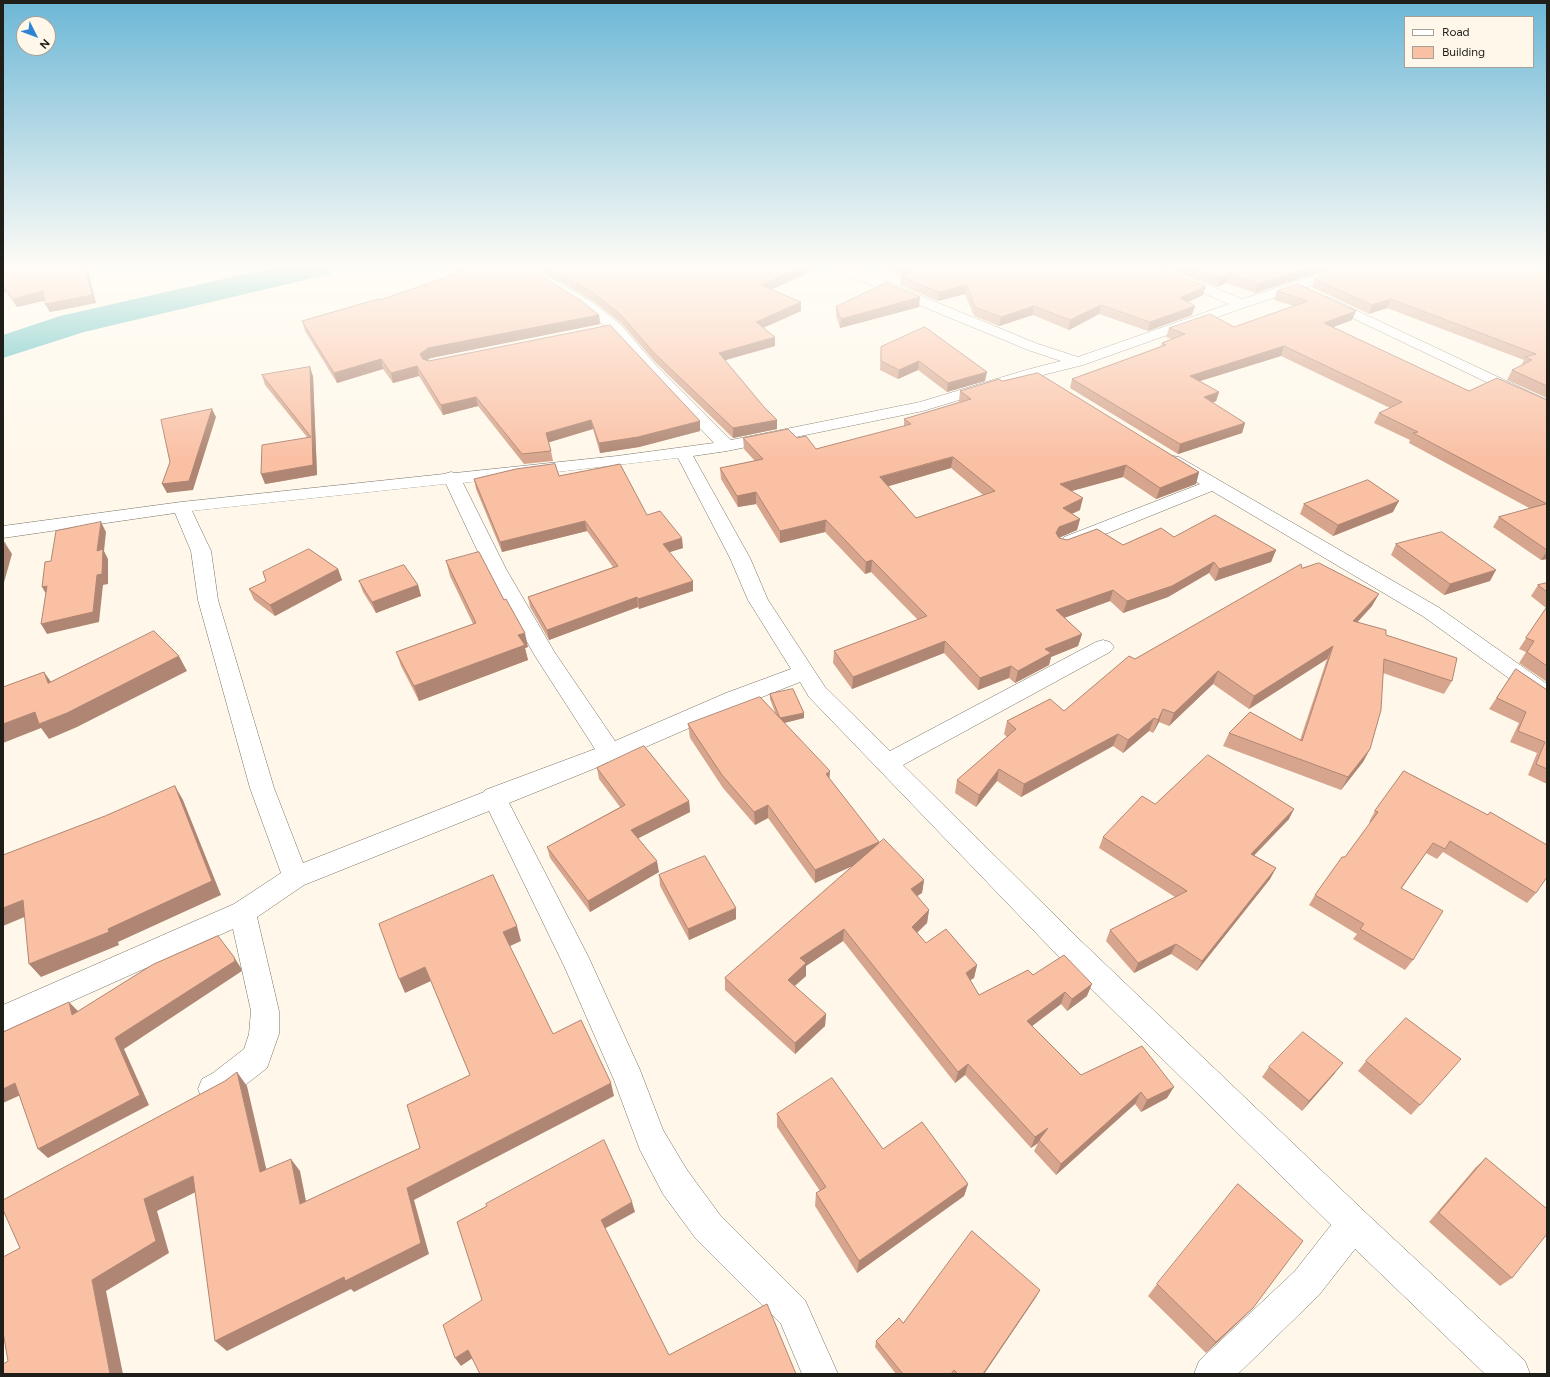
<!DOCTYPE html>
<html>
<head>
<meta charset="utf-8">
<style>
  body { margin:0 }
  #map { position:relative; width:1550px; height:1377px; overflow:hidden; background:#fff8ea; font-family:Figtree,sans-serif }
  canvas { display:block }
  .frame { position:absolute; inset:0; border:4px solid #201e19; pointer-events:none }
  .legend { position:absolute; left:1404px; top:16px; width:130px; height:52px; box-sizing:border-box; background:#fff8ea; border:1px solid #a6a196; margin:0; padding:5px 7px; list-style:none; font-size:12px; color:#201e19 }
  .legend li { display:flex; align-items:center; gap:8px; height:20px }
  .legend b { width:20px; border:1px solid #a6a196 }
  .north { position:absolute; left:16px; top:16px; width:40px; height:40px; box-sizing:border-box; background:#fff8ea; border:1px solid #a6a196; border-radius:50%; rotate:132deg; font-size:11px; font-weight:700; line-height:16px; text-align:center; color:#201e19 }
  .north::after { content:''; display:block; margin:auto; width:14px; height:18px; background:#2c84d2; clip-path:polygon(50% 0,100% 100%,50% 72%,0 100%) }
</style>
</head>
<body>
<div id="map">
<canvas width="1550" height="1377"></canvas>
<div class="frame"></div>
<ul class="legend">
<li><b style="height:5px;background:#fff"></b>Road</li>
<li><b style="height:11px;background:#fac0a4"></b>Building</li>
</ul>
<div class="north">N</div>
</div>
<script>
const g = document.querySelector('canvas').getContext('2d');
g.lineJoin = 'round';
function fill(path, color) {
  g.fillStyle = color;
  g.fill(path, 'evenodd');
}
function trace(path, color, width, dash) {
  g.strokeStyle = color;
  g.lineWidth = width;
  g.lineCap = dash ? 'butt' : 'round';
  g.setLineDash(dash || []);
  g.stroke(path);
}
const river = new Path2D(`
  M276,267H335L330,274L84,332L3,358V335L60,316Z`);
const minor = new Path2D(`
  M517,267H532L592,302L620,324L655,364L731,440L920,402L1026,370L1061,361L1028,350L834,270L833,267H851L1038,344L1078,357L1229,304L1182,284L1141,270L1140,267H1159L1192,278L1242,299L1342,267H1362L1361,270L1246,307L1083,365L1035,377L923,411L727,451L693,456L750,558L768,600L825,687L890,751L1096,642L1103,640L1110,642L1114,647L1110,652L903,765L1081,941L1365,1212L1525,1361L1530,1374H1485L1355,1249L1319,1295L1238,1374H1194L1199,1361L1295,1271L1331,1225L1061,959L809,697L800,682L742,705L618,759L509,803L588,956L640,1070L663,1130L687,1170L720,1215L805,1300L838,1374H802L781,1324L696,1239L663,1194L640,1150L614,1080L565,968L489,811L304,885L257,917L279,1011V1034L267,1068L235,1093L213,1104L202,1099L198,1089L202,1079L213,1073L244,1049L249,1034L251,1011L233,929L3,1032V1005L234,904L281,873L250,788L198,600L191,551L175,513L3,538V526L181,502L444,474L451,472L455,473L617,456L714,443L645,370L610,330L582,308ZM678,458L730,558L748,600L791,669L726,693L615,741L555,653L506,569L463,483ZM446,484L486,569L535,656L595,749L485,790L484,792L303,863L274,788L218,600L211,551L192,511Z
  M1328,297L1547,400V411L1323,304L1321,301L1323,298Z
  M1173,456L1179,457L1438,607L1547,684V703L1539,700L1424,617L1212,491L1078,545L1071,547L1064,545L1062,541L1064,537L1200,484L1167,465L1164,461L1167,457Z`);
const wall = new Path2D(`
  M3,267H87L96,303L50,312L45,304V300L17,307L6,292L3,293Z
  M446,267H527L599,315L600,324L431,358L426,360L700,431L639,447L600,453L593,429L548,442L551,451L553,461L524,464L478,406L443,415L419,376L393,383L383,369L337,383L305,331L302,321L380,300L458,273Z
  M535,267H821L772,289L801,311L763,328L775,346L725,360L764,407L777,420V429L733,438L656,363L621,323L593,301Z
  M879,267H1155L1203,295L1188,302L1192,315L1148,331L1099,314L1069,330L1033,315L999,326L974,316L965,294L938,301L900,285L901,277L903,276Z
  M1164,267H1337L1255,293L1226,283L1218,287Z
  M1547,267V398L1507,380L1512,370L1521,366L1524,360L1387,308L1369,314L1312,287L1315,279Z
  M1298,284L1352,320L1333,327L1469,391L1547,400V559L1541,560L1493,527L1499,517L1531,509L1409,443L1410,440L1374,423L1379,413L1390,408L1281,356L1200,381L1219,392L1216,401L1212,403L1245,423L1242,433L1178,454L1070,388L1072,379L1161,346L1162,343L1171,339L1166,337L1169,328L1234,327L1294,306L1274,300L1277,291Z
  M836,307H919L840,328L836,316Z
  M881,347L985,381L947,392L918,370L898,379L880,370Z
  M262,375L313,376L317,475L265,484L307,437L265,385Z
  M1002,381L1199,472L1196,484L1156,499L1123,477L1071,491L1080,510L1072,514L1080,519L1077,530L1059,538L1067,540L1123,545L1174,537L1276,550L1271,562L1215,581L1209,573L1168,597L1123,613L1110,601L1064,618L1082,634L1078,646L1051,657L1049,665L1015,683L1009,678L978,690L944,653L852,689L833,663L834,651L918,620L871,572L865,574L825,532L780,543L756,504L738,507L721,479L720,468L755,461L744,449L743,438H797L816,449L904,426V419L959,402V401L960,391ZM951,468L983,495L916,518L888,486Z
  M559,476L647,515L683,548L669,552L693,591L639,609L638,607L549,640L530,607L528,597L613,567L587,531L502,552L476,489L474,479Z
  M1304,504L1393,512L1333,536L1300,514Z
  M1396,544L1490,581L1444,595L1391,555Z
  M446,561L528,647L525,648L528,660L419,701L401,666L396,652L473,624L450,576Z
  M1302,568L1372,606L1357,623L1386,635L1452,681L1444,694L1383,673L1370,749L1363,762L1341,790L1223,746L1229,733L1300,740L1327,659L1249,709L1213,684L1169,726L1159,722L1153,733L1149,731L1123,753L1113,746L1021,797L997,781L976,807L955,793L957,780L1007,737L1004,734L1007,721L1064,711L1135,659Z
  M338,569L342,580L275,616L254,600L249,589Z
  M359,581L418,585L421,596L376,613L363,592Z
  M1547,583V682L1519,663L1526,652L1519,649L1546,608L1531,596L1538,585Z
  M1516,669L1547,690V784L1528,775L1537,753L1510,742L1519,723L1489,709Z
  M770,694L804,718L784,723L830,779L879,844L924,880L922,893L917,896L929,910L927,923L917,933L926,943L977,965L974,978L970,980L979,995L1033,975L1087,996L1067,1011L1061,1004L1032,1026L1081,1075L1167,1098L1141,1112L1135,1104L1056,1175L1034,1151L1038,1143L1031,1148L965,1075L955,1083L843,941L806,966V976L794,986L826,1014L825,1026L795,1054L725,990V978L854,865L815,883L768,818L755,825L723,788L690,738L688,724L776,715L770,699Z
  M597,768L689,801L690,812L638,838L659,872L590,912L550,858L547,847L620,807L599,779Z
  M1404,771L1536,893L1527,903L1443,852L1437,859L1426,853L1402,888L1413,960L1405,970L1353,939L1357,934L1309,905L1315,895L1345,857L1371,823L1369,822L1375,811Z
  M1155,804L1289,819L1254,855L1276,868L1270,879L1197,971L1171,954L1134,973L1106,941L1110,930L1175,897L1099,848L1103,837Z
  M659,875L736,919L689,940L660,886Z
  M1366,1061L1420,1105L1411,1115L1358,1071Z
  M1269,1067L1335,1073L1302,1111L1262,1077Z
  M777,1114L883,1149L968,1184L964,1196L857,1273L815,1206L816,1193L820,1191L777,1127Z
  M1486,1158L1512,1278L1500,1286L1429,1222L1476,1167Z
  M1157,1284L1253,1308L1206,1353L1148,1296Z
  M1040,1290L1036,1297L984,1374H896L875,1347L876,1341L903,1323Z`);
const shadedWall = new Path2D(`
  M85,267H87L96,303L50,312L45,304Z
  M802,267H821L762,294L761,285Z
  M1313,267H1337L1255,293L1258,284Z
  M1229,274L1226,283L1218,287L1220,278Z
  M967,285L965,294L938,301L939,292Z
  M1206,286L1203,295L1178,307L1180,298Z
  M3,287L6,292L3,293Z
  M43,291L47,300L17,307L13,299Z
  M920,297L919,307L840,328L841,319Z
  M1391,299L1387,308L1369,314L1372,305Z
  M801,302V311L756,331V322Z
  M1101,305L1099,314L1069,330L1070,320Z
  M1034,306L1033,315L999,326L1001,317Z
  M1195,306L1192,315L1148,331L1150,322Z
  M1356,311L1352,320L1320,332L1324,323Z
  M599,315L600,324L431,358L422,363L420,354L428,348Z
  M775,337V346L719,362V353Z
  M1284,346L1281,356L1187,385L1190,376Z
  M381,359L383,369L337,383L334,373Z
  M919,361L918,370L898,379L899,370Z
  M417,366L419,376L393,383L391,373Z
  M310,367L313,376L317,475L265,484L261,474L313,465Z
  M987,372L985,381L947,392L948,383Z
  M1219,392L1216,401L1201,407L1204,397Z
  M476,397L478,406L443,415L441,405Z
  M212,409L216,417L193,490L167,493L162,484Z
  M591,420L593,429L547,443L546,433Z
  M777,420V429L733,438V428Z
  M700,421V431L639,447L600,453L599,443Z
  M1245,423L1242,433L1178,454L1180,444Z
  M953,457L951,468L879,489L880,477Z
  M1126,465L1123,477L1057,495L1060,484Z
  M1199,472L1196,484L1156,499L1160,488Z
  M756,492V504L738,507L737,496Z
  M1083,498L1080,510L1060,519L1063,508Z
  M1399,501L1393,512L1333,536L1338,525Z
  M1080,519L1077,530L1056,539V533L1059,527Z
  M826,520L825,532L780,543V531Z
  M585,521L587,531L502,552L500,542Z
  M101,522L106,532L104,551L108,559V584L103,585L99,622L47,634L41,624L97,551Z
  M682,538L683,548L664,554L663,544Z
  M5,543L12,554L3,586V552Z
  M1276,550L1271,562L1215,581L1219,569Z
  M1547,551V559L1541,560Z
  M872,560L871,572L865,574L866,562Z
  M1214,562L1209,573L1168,597L1123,613L1127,601Z
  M338,569L342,580L275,616L270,605Z
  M1496,570L1490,581L1444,595L1450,584Z
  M693,581V591L639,609L638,599Z
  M418,585L421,596L376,613L372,602Z
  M47,586L48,597L42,587Z
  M1113,590L1110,601L1053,622L1056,610Z
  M1379,594L1372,606L1346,634L1353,621Z
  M637,597L638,607L549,640L547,630Z
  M525,633L528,647L525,648L528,660L419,701L414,686L518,635Z
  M1082,634L1078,646L1051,657L1049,665L1015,683L1018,671L1045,649Z
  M945,641L944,653L852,689L853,677Z
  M1333,646L1327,659L1249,709L1254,696Z
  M179,656L187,671L77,727L49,739L41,728L3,743V724Z
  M1011,666L1009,678L978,690L980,678Z
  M1218,671L1213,684L1169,726L1174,713Z
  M44,672L54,686L48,683Z
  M1163,709L1159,722L1153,733L1158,720Z
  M804,713V718L780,724V718Z
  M1154,718L1149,731L1123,753L1128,740Z
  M1118,734L1113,746L1021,797L1024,784Z
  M1370,749L1363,762L1341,790L1348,777Z
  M999,769L997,781L976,807L979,795Z
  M830,771L829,785L826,774Z
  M175,786L183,800L221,895L118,942L119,945L41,977L29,964L108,929Z
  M689,801L690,812L633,841L631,830Z
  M768,805V818L755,825L754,812Z
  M1294,809L1289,819L1246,864L1251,854Z
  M879,842L877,855L815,883V870Z
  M657,861L659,872L590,912L588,901Z
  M1276,868L1270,879L1197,971L1202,961Z
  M924,880L922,893L909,901L911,889Z
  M23,900L34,913L3,926V908Z
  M736,908V919L689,940L688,929Z
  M929,910L927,923L910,939L912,927Z
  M517,926L521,941L508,947L503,932Z
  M844,929L843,941L806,966V976L788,992V980L800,958Z
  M1176,944L1171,954L1134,973L1138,963Z
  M234,957L241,968L242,971L124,1049L149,1105L48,1158L38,1149L115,1038Z
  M977,965L974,978L963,985L966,973Z
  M425,967L431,981L405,993L399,979Z
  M1092,984L1087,996L1067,1011L1072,999Z
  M1065,992L1061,1004L1023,1033L1027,1021Z
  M69,1002L79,1012L72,1015Z
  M826,1014L825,1026L795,1054V1043Z
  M1343,1063L1335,1073L1302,1111L1309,1101Z
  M968,1064L965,1075L955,1083L958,1072Z
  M237,1072L247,1086L270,1185L260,1172Z
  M15,1083L25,1093L3,1103V1089Z
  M611,1083L614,1096L414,1200L429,1254L354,1292L351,1289L227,1351L215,1341L407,1188Z
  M1174,1087L1167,1098L1141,1112L1147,1100Z
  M1141,1092L1135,1104L1056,1175L1061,1164Z
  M1048,1128L1039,1140L1038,1143L1031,1148L1035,1137Z
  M291,1159L300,1171L309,1216L300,1204Z
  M193,1176L204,1188L157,1211L169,1253L106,1291L123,1374H110L92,1280L144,1199Z
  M968,1184L964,1196L857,1273L859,1261Z
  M632,1202L635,1212L604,1229L601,1220Z
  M1040,1290L1036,1297L984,1374H983Z
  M1253,1308L1242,1319L1206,1353L1216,1342Z
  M468,1350L474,1357L461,1366L455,1358Z`);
const building = new Path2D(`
  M3,267H85L92,295L45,304L43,291L13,299L3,286Z
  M462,267H527L580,300L599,315L428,348L420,354L423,359L429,361L610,325L700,421L638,437L599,443L591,420L546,433L551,451L522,454L476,397L441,405L417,366L391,373L381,359L334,373L302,321L378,299L380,300L467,270Z
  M549,267H802L761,285L801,302L756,322L775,337L719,353L764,407L777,420L733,428L655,354L620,314L592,292Z
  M903,267H1155L1206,286L1180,298L1195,306L1150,322L1101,305L1070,320L1034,306L1001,317L975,307L967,285L939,292L901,277L913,271Z
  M1189,267H1313L1258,284L1229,274L1220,278Z
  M1351,267H1547V386L1512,370L1532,360L1525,357L1536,354L1391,299L1372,305L1315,279Z
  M886,283L920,297L841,319L836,307Z
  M1298,284L1356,311L1324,323L1469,391L1497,378L1547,400V504L1413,433L1418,432L1379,413L1402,402L1284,346L1190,376L1219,392L1204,397L1245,423L1180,444L1072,379L1166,345L1162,343L1185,334L1169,328L1210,314L1234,327L1308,301L1277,291Z
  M925,327L987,372L948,383L919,361L899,370L881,361V347Z
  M310,367L313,465L261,474L262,445L311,437L262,375Z
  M1038,373L1199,472L1160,488L1126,465L1060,484L1083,498L1063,508L1080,519L1059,527L1056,533L1059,538L1067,540L1097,529L1123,545L1161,528L1174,537L1215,515L1276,550L1219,569L1214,562L1172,586L1127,601L1113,590L1056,610L1082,634L1045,649L1051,653L1018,671L1011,666L980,678L945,641L853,677L834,651L927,616L872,560L866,562L826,520L780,531L756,492L737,496L720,468L763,459L743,438L788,429L797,438L806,436L816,449L911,424L904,419L971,399L960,391L999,379L1002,381ZM953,457L995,491L916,518L880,477Z
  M212,409L189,481L162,484L170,462L161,420Z
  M555,464L559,476L620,464L647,515L660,511L682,538L663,544L693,581L638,599L637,597L547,630L528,597L618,566L585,521L500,542L474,479L516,469Z
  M1368,480L1399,501L1338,525L1304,504Z
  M1547,504V550L1499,517Z
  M101,522L97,551L103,549L102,574L97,575L93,612L41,624L47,586L42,587L45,562L51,561L56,531Z
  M1442,532L1496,570L1450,584L1396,544Z
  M5,543L3,552V544Z
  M309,549L338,569L270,605L249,589L266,581L263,572Z
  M479,552L504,600L506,599L525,633L518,635L525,645L414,686L396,652L476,623L446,561Z
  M1319,563L1379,594L1353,621L1386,630V635L1457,658L1452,681L1384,659L1381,710L1370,749L1348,777L1229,733L1250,712L1302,741L1333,646L1254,696L1218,671L1174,713L1163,709L1158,720L1154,718L1128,740L1118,734L1024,784L999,769L979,795L957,780L1016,729L1007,721L1050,699L1064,711L1129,656L1135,659L1301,564L1302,568Z
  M404,565L418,585L372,602L359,581Z
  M1547,583V592L1538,585Z
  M1547,607V666L1527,652L1534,641L1526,638Z
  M154,631L179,656L67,713L39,724L35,712L3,724V687L44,672L48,683Z
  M1516,669L1547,690V769L1536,764L1545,742L1518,731L1526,712L1497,698Z
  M793,689L804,713L780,718L770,694Z
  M760,697L830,771L826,774L879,842L815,870L768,805L754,812L722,775L688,724Z
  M644,746L689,801L631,830L657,861L588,901L547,847L625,805L597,768Z
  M1208,755L1294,809L1251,854L1276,868L1202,961L1176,944L1138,963L1110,930L1187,891L1103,837L1142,796L1155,804Z
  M1404,771L1488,815L1490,812L1547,845V877L1536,893L1450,841L1445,849L1433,843L1401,888L1443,911L1413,960L1360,929L1364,924L1315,895L1342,857H1345L1378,812L1375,811Z
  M175,786L212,881L108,929L109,932L29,964L23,900L3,908V855L105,816Z
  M884,839L924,880L911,889L929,910L912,927L926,943L946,929L977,965L966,973L979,995L1028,970L1033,975L1064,955L1092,984L1072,999L1065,992L1027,1021L1081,1075L1142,1046L1174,1087L1147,1100L1141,1092L1061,1164L1039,1140L1048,1128L1035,1137L968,1064L958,1072L844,929L800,958L806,963L788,980L826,1014L795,1043L725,978Z
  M705,856L736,908L688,929L659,875Z
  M493,875L517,926L503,932L553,1034L581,1020L611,1083L407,1188L421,1243L345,1281L344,1277L215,1341L193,1176L144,1199L156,1241L92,1280L110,1374H3V1364L8,1361L3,1332V1257L20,1248L3,1210V1200L225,1081L237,1072L260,1172L291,1159L300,1204L420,1148L407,1105L470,1075L425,967L399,979L379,924Z
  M218,936L234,957L235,961L115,1038L140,1095L38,1149L15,1083L3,1089V1032L69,1002L72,1015L152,965Z
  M1406,1018L1461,1059L1420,1105L1366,1061Z
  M1303,1032L1343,1063L1309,1101L1269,1067Z
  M832,1078L883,1149L922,1122L968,1184L859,1261L816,1193L826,1187L777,1114Z
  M604,1140L632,1202L601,1220L669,1355L767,1304L796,1374H480L468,1350L455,1358L443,1325L482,1300L457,1222L487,1206L486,1204Z
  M1486,1158L1547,1209V1234L1512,1278L1439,1213Z
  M1238,1184L1303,1241L1253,1308L1216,1342L1157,1284Z
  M972,1231L1040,1290L983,1374H958L954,1370L951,1374H903L876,1341L899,1318L903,1323Z`);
fill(river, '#52bbbc');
trace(minor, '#777165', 1);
fill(minor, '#fff');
fill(wall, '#d7a58d');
fill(shadedWall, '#af8673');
fill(building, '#fac0a4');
trace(building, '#af8673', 1);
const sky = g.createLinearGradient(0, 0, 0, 460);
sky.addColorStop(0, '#6cb7d6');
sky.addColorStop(0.58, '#fffcf6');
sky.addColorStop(1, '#fffcf600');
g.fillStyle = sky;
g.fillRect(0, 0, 1550, 460);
</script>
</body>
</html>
